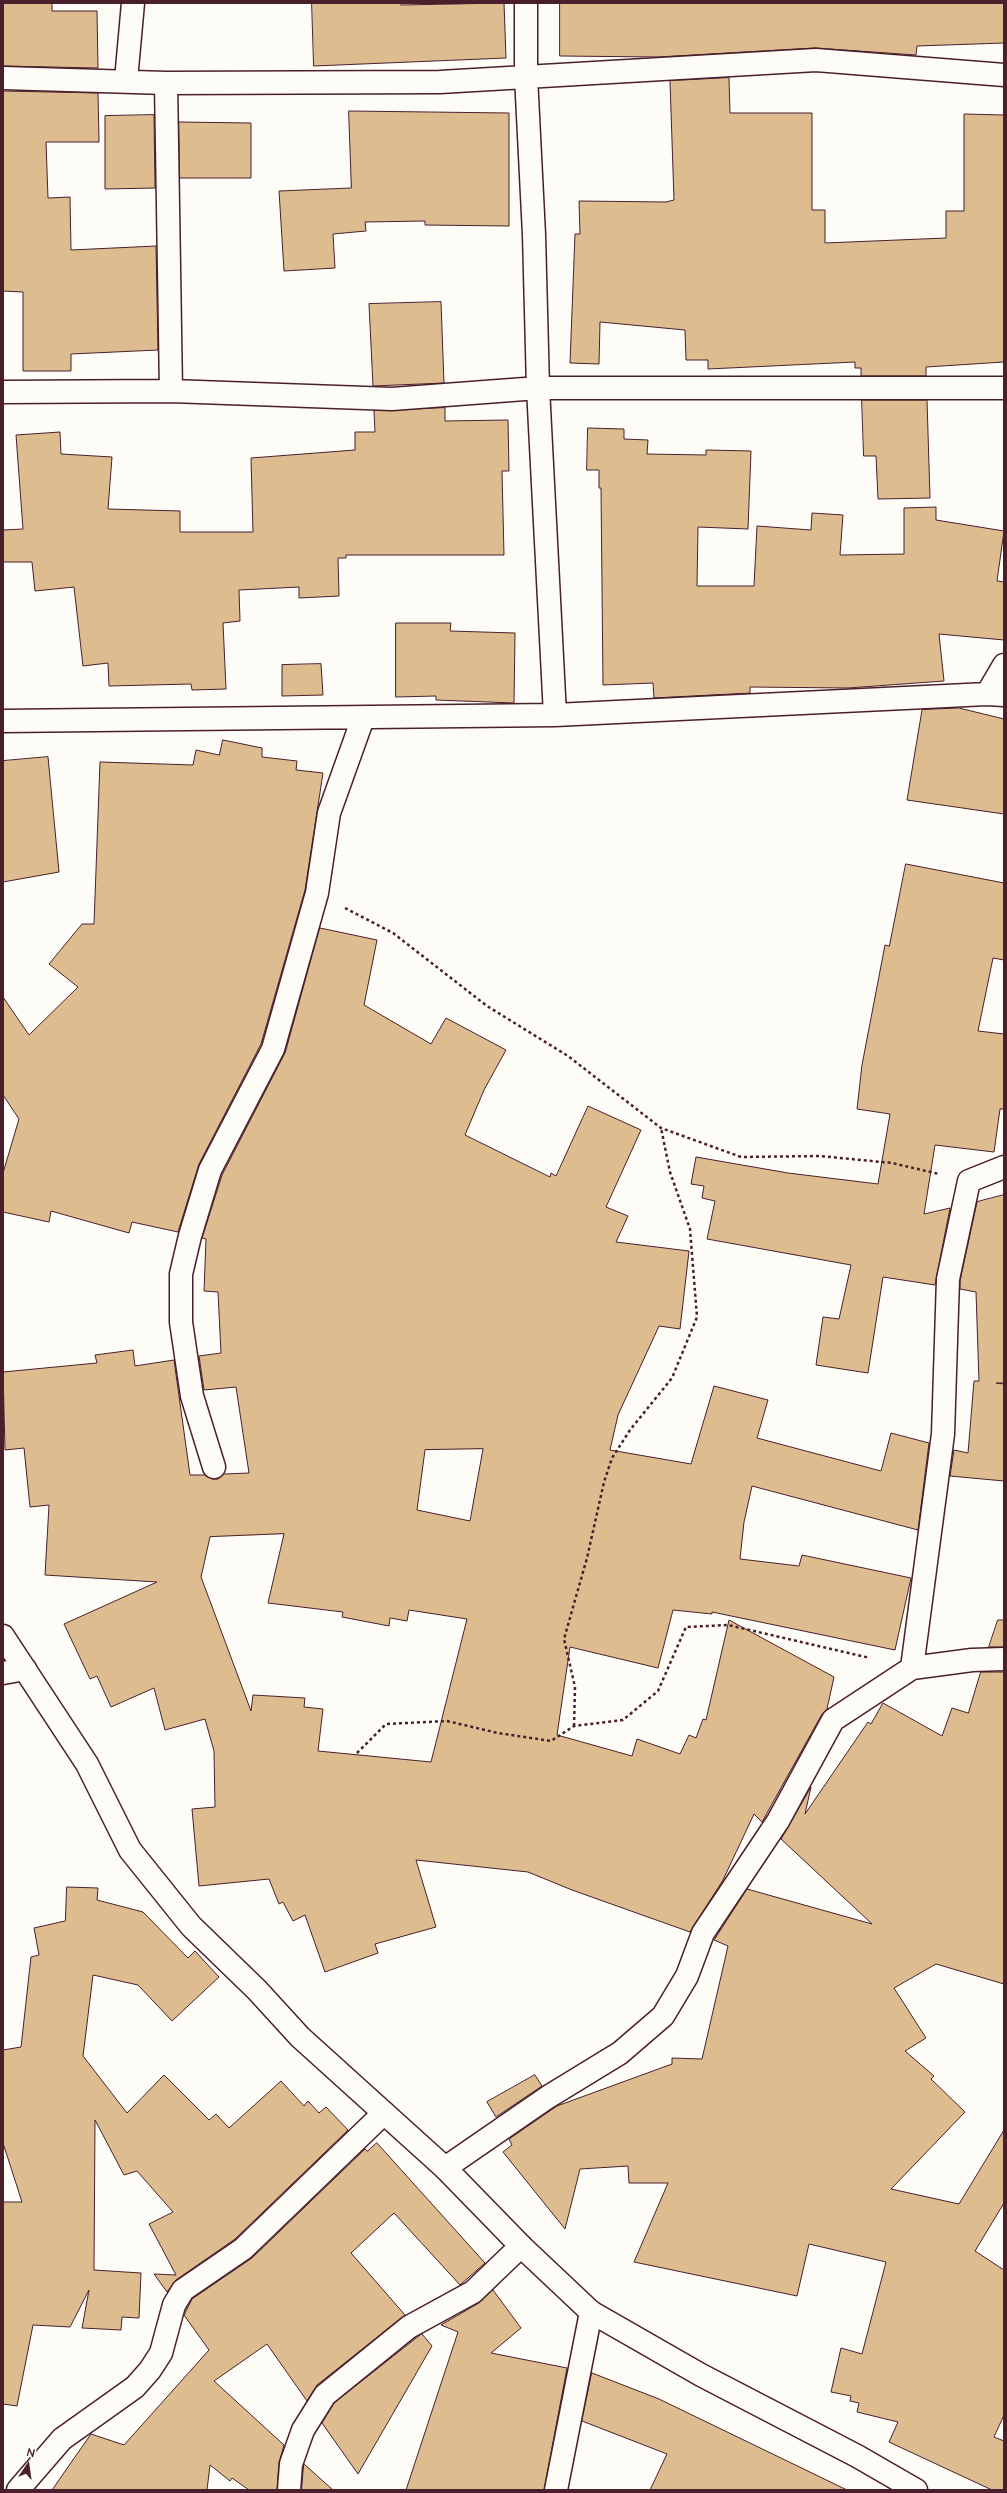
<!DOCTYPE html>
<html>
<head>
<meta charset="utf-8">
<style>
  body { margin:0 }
  #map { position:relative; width:1007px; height:2493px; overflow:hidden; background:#fdfcf7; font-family:"Architects Daughter",sans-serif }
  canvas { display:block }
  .frame { position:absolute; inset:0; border:4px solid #4a1f2b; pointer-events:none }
  .north { position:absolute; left:8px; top:2445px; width:40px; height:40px; -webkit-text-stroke:3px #fdfcf7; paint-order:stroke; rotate:13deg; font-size:11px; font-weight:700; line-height:16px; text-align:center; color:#4a1f2b }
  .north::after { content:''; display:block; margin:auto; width:14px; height:18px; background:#4a1f2b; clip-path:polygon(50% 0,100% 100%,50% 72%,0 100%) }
</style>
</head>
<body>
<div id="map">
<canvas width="1007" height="2493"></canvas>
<div class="frame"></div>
<div class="north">N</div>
</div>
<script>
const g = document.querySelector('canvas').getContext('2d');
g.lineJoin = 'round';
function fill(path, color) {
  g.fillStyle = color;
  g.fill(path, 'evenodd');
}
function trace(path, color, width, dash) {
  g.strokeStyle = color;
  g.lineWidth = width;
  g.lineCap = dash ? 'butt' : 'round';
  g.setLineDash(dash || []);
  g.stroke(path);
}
const building = new Path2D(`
  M3,3H52V11H97L98,68L3,66Z
  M312,3H401V5L504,3L506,58L314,66Z
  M560,3H1004V43L917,46L916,55L815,48L658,57L560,56Z
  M729,78L730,113H812V210H825V243L946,238V211H964V114L1004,115V362L926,367V376H861V368H855V362L708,369V360H686L685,330L600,322L599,364L570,363L575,234H580L579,201L666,202L674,200L670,81Z
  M3,91L98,93L99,142H46L48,198L70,197L71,250L156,246L158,350L71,354V371H23V292L3,291Z
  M349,111L509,113V226L425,225V221L365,222L366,231L333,234L335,268L284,271L279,191L351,188Z
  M154,115L155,188L105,189V116Z
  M179,122L251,123V178H180Z
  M441,302L444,383L373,386L369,304Z
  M862,400H927L930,498L878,499L876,456H864Z
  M445,408V421L508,420L509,471H502L504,555H346V558H338L339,596L299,598V587L239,590L240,621L223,623L226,689L192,690L191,684L109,686L108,663L83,666L74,587L35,591L32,562H3V530L23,529L16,435L60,432L61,454L112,457L108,509L180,511V532H253L251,458L355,450V432H375L374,411Z
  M588,428L624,429V439L648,440L647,454L706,455V450L751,451L748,529L698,527L697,586H754L757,526L811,530L812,513L843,515L840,555L904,554V508L936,507V520L1004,531L997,581L1004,582V640L939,634L944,681L848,688L750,687V693L654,698L653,683L603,685L601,488H599V470H587Z
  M396,623H451L450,631L515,633L514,703L436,700V696L396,697Z
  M321,664L323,695L282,696V665Z
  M959,708L1004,719V814L907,800L922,710Z
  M223,740L262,748V757L297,761L296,770L323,773L305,890L261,1044L199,1164L178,1232L132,1222L129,1233L51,1211L49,1222L3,1212V1173L19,1119L3,1095V997L29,1035L78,987L49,964L82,924H94L100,762L193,765L196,750L219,755Z
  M48,757L59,872L3,882V761Z
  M906,864L1004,883V960L993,958L978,1031L1004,1034V1109H1000L994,1152L935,1145L924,1214L950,1208L935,1285L883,1277L868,1373L816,1365L823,1317L839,1319L851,1265L707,1239L715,1201L702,1198L704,1186L691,1184L696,1157L788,1173L878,1184L890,1114L857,1109L862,1065L885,945L889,946Z
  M320,928L377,940L364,1005L431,1044L446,1018L506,1050L484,1090L465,1135L550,1177L551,1173L556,1176L588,1106L641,1130L606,1207L628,1216L616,1242L689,1251L680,1329L659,1326L618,1415L610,1450L691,1464L714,1386L768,1400L757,1438L881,1471L891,1433L929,1443L918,1530L752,1486L744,1522L740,1559L799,1566L802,1555L911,1578L895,1650L712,1612V1614L673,1610L658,1668L570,1647L557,1735L632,1756L637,1739L680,1754L689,1735L696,1738L703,1719L706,1720L729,1620L834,1677L827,1709L822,1714L762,1822L754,1814L723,1880L690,1932L572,1890L528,1872L416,1860L436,1927L375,1944L378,1953L325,1972L305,1915L293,1921L283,1902L279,1904L269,1879L199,1886L192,1809L215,1807L214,1751L205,1719L165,1730L154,1688L111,1707L97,1676L90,1679L64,1624L157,1582L45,1575L49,1505L30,1507L24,1448L5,1450L3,1372L97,1363L95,1355L133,1350L135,1366L174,1360L190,1475H205L212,1479H218L224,1474L249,1473L236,1387L204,1390L199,1356L221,1353L218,1292L204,1291L206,1239L202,1238L222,1175L285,1053ZM483,1449L470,1521L417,1510L425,1450ZM284,1534L268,1603L343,1612L342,1617L389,1626L390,1618L407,1621L409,1610L467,1619L431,1762L318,1751L323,1709L304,1707L305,1698L253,1695L251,1711L201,1577L210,1537Z
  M1004,1195V1383H996L1004,1384V1481L950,1476L954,1450L968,1453L974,1381H979L976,1292L960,1289V1281L977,1202Z
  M998,1620H1004V1647H989Z
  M981,1672H1004V1984L936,1964L894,1988L926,2038L905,2051L934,2076L931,2079L965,2112L891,2189L959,2204L1004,2130V2203L975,2251L1004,2270V2415L994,2437L1004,2441V2490H992L889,2442L898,2422L857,2412L859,2403L850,2401L851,2396L831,2392L841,2348L862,2354L886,2262L809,2244L797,2296L634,2262L668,2183H629L628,2166L580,2169L565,2229L503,2152L512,2145L509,2139L557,2106L672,2064V2058L702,2059L728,1946L714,1940L747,1889L872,1924L781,1839L811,1787L805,1814L868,1722L871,1724L883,1703L942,1736L952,1708L968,1713Z
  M67,1887L98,1888L97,1900L143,1912L188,1958L195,1951L219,1977L172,2021L138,1985L93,1975L83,2056L127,2113L164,2075L209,2120L216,2114L229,2128L281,2081L304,2106L308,2101L319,2113L326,2107L348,2130L235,2239L176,2280L167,2292L154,2274L176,2275L149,2224L173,2212L137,2171L124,2175L95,2120L94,2270L141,2273L139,2318L122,2317L121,2330L82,2328L89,2290L70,2327L33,2325L17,2406L3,2404V2202H22L3,2143V2050L21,2047L31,1957L39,1955L34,1928L65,1921Z
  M535,2075L542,2086L496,2117L487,2102Z
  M377,2143L485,2263L460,2285L394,2213L351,2253L405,2315L317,2385L307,2401L267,2344L214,2381L284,2445L279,2463L277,2490H249L232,2478L230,2481L210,2465L207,2490H52L91,2434L124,2445L209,2350L184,2315L192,2299L252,2258L365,2149L367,2151Z
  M493,2290L521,2328L491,2353L567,2368L544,2490H406L458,2332L441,2325L479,2303Z
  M422,2334L432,2346L358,2474L322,2423L334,2403Z
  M592,2373L659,2399L847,2490H650L667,2454L582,2421Z
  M304,2464L333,2490H302Z`);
const path = new Path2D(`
  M345,908L393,933L487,1006L568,1056L661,1128L741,1157L820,1156L892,1163L939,1174
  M574,1726L575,1687L564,1639L587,1558L604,1482L612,1458L630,1430L672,1378L697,1317L690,1229L670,1172L661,1128
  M357,1753L386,1724L447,1721L498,1733L551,1741L574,1726L623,1720L658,1691L686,1627L728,1625L870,1658`);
const street = new Path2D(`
  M526,3V76L534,235L538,388L555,715
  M3,78L166,83L440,82L816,60L1004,75
  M126,80L133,3
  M166,83L171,391
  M3,392L171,391L392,399L538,388H1004
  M987,694L1004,665
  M3,721L555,715L987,694L1004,695
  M214,1467L192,1396L181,1322V1274L190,1236L210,1170L273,1049L317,893L329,813L363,718
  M912,1668L972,1660L1004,1659
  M3,1673L25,1669
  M445,2168L548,2097L620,2053L663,2016L687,1976L703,1933L778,1821L833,1720L912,1668L943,1434L948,1279L969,1181L1004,1167
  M18,2490L62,2439L135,2387L150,2370L161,2353L174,2305L183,2290L243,2249L384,2113
  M289,2490L291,2464L303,2430L325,2395L409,2327L473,2292L521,2246
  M556,2490L591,2312`);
const secondary = new Path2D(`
  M3,1636L87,1764L130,1850L191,1926L257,1990L300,2037L445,2168L521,2246L591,2312L701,2375L857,2456L916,2490`);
fill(building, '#ddbd90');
trace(building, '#4a1f2b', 1);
trace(street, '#4a1f2b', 25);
trace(secondary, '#4a1f2b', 25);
trace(path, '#4a1f2b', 2.5, [3, 3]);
trace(street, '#fdfcf7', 22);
trace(secondary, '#fdfcf7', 22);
</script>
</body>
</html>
